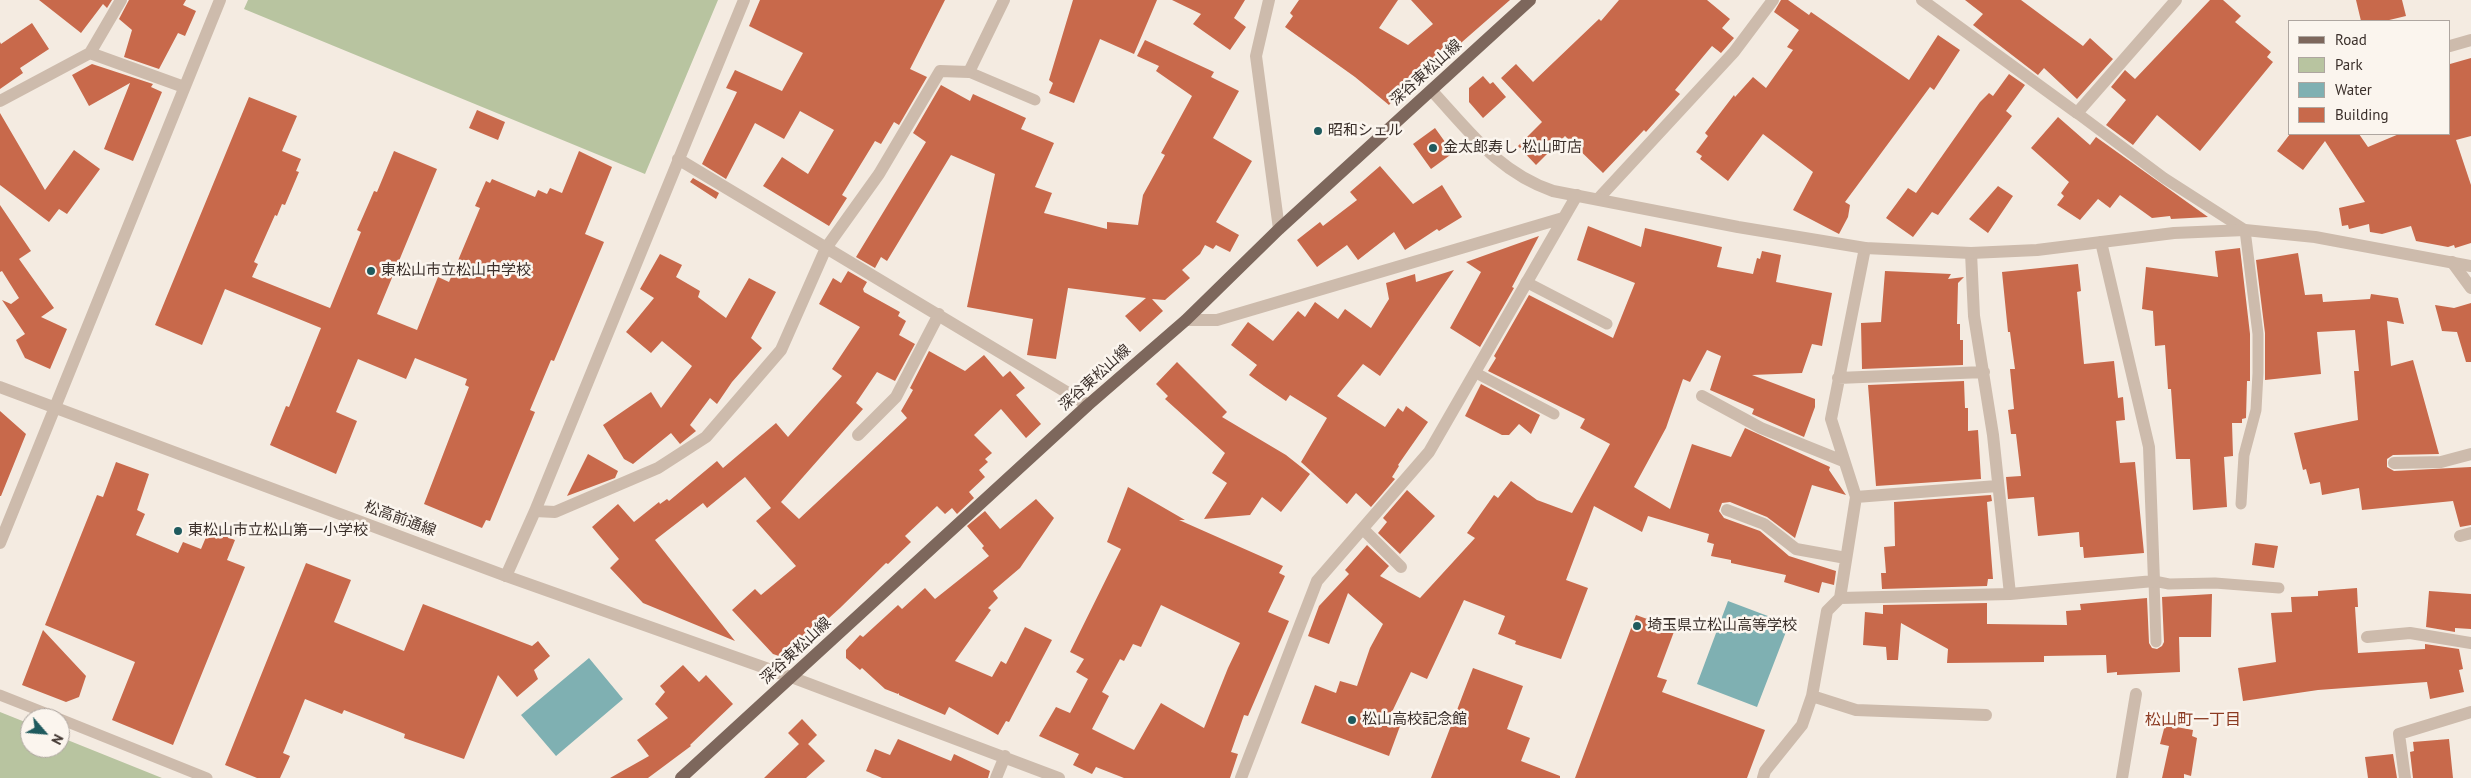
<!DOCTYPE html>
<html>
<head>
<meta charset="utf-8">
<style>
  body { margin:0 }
  #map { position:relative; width:2471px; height:778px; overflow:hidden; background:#f4ebe1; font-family:"PT Sans",sans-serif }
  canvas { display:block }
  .legend { position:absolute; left:2288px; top:20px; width:162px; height:115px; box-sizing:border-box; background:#fbf5ee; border:1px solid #aea6a0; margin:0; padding:6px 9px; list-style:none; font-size:15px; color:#3b302b }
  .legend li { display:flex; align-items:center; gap:10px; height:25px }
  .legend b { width:25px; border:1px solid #aea6a0 }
  .north { position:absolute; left:20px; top:708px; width:50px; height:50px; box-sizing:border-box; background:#fbf5ee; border:1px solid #aea6a0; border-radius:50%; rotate:117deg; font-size:14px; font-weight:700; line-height:20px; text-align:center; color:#3b302b }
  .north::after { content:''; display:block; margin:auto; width:18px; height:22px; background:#1f5a5e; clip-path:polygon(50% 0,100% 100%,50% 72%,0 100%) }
</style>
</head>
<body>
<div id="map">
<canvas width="2471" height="778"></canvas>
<ul class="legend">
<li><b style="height:6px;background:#7d675c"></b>Road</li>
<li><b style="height:14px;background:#b8c4a0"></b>Park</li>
<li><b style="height:14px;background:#7fb0b2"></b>Water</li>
<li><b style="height:14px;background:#c8694b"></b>Building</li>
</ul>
<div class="north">N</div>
</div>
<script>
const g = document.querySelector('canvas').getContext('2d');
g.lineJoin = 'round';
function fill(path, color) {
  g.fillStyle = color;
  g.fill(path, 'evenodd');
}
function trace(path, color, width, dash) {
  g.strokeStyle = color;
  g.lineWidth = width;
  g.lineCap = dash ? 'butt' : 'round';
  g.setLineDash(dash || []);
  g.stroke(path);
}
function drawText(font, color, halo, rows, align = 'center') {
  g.font = font + ' "PT Sans","Noto Sans JP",sans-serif';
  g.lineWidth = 5;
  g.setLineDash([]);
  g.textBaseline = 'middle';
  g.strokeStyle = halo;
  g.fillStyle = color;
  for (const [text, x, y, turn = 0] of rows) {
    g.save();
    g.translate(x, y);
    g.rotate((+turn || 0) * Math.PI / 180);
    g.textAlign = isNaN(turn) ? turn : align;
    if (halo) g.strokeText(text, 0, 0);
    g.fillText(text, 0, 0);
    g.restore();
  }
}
const green = new Path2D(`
  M248,0H718L645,174L244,9Z
  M0,712L30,724V748H60V737L162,778H0Z`);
const water = new Path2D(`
  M1728,601L1789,624L1757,707L1697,684Z
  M589,658L623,699L556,756L521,715Z`);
const building = new Path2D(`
  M39,0H112L107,8L103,4L81,33Z
  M129,0H186L183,5L196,11L185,36L178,33L159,69L124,57L132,30L119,19Z
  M760,0H945L910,69L927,77L899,125L894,122L881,144L875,141L842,195L847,198L829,226L763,186L782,157L808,174L834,130L800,111L784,139L755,123L726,179L702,164L737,92L726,88L735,70L782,91L803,53L749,26Z
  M1073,0H1157L1134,54L1100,39L1074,103L1049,93L1053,83L1049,80Z
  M1172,0H1245L1234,18L1246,27L1230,50L1193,24L1201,14Z
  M1299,0H1398L1379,28L1408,45L1433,24L1411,0H1510L1454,49L1448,41L1423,72L1418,69L1389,105L1355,77L1285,27L1293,16L1290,13Z
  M1619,0H1707L1730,19L1722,28L1734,38L1721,53L1712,46L1675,90L1680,94L1646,132L1644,130L1603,173L1565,136L1536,165L1518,146L1542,122L1501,78L1516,64L1533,82L1599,19L1601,21Z
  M1781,0H1788L1809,15L1811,12L1909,80L1938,35L1960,50L1934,90L1930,87L1845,202L1850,205L1848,217L1839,234L1793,210L1813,172L1763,134L1728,181L1700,159L1702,156L1696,152L1708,136L1705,133L1734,95L1735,97L1753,77L1766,88L1793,50L1787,47L1799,30L1774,12Z
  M1965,0H2021L2083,46L2090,38L2113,59L2077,99L2044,68L2038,75L1973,25L1983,14Z
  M2210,0H2223L2241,16L2235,22L2271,52L2267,57L2273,62L2200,151L2157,115L2133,145L2106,125L2126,100L2111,87L2125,70L2135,79Z
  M2356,0H2402L2406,16L2385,21H2361Z
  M32,23L49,49L20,68L23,73L0,89V42L1,44Z
  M1145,40L1214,72L1211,77L1239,91L1213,138L1252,161L1216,222L1239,235L1230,252L1216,245L1213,249L1205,245L1200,254L1182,270L1190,278L1165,300L1152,299L1163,311L1140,332L1125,316L1146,298L1068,288L1056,359L1027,355L1033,319L967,307L995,174L951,155L887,261L881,257L875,268L856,257L926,142L913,133L941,85L970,101L973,94L1026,118L1021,129L1054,143L1035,187L1052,193L1044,213L1107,229V222L1138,225L1143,195L1165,155L1161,153L1192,96L1156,71L1159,66L1137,56Z
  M2471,58V136L2456,140L2471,185V243L2455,248L2454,245L2448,247L2416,241L2411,226L2382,234L2370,232L2369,224L2349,229L2348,225L2342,226L2339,208L2365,202L2325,141L2303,170L2277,151L2290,134H2359L2368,147L2399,134H2450V64Z
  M92,64L153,84L151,87L162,92L133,161L104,149L130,83L89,106L72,75Z
  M2009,74L2025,85L2006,111L2012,116L1938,215L1932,212L1913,237L1886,218L1908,188L1916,193L1980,102L1989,93L1993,96Z
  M1483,76L1490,84L1493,82L1506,97L1483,118L1469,102V88Z
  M249,97L297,116L282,151L301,159L296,171L299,172L285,205L282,204L277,216L275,215L254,262L258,264L252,277L330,308L361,232L357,230L368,205L374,191L377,192L394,151L437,169L377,314L417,330L438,277L449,282L480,208L475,206L486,181L490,183L492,179L535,197L538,190L547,194L550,188L562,193L579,151L612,167L585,234L604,242L554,361L551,360L530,410L535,412L490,521L486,520L482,528L424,504L469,387L465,385L467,379L415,358L406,379L358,359L336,412L357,421L336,474L270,445L286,406L289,407L321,328L225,289L202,345L155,325Z
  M477,110L505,122L498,140L469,128Z
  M0,113L45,190L74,150L100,169L67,214L59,209L49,222L0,185Z
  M2058,117L2090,145L2096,137L2208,217L2171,219L2170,216L2152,218L2120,195L2110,208L2098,199L2080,220L2057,205L2064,196L2061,193L2069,182L2031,148Z
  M1435,128L1453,153L1431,169L1413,144Z
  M1380,166L1413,204L1442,185L1462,217L1439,231L1437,229L1405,250L1394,232L1358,260L1347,245L1317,267L1297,240L1320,222L1323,226L1357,200L1350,192Z
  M693,178L719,193L716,199L690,182Z
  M1998,186L2013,196L1988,233L1969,219Z
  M0,205L31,251L19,259L54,308L41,317L67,329L50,369L25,358L16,340L25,334L2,300L11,304L19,298L2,271L0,272Z
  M1588,226L1641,247L1645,228L1722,247L1717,267L1753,274L1757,258L1760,259L1762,251L1781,255L1776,282L1832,293L1822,346L1812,344L1802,373L1752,375L1815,399V407L1804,437L1752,414L1754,409L1710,390L1721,356L1707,350L1690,382L1683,379L1666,428L1634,487L1670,509L1692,444L1731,457L1745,428L1830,467L1829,470L1846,495L1812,485L1795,538L1767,517L1730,502L1722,503L1719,511L1724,518L1760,531L1789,556L1836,571L1834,585L1822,582L1819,593L1784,582L1786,575L1731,563V560L1711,556L1714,544L1707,542L1709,534L1648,516L1642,532L1594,506L1566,580L1588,588L1561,659L1515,644L1516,641L1498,634L1505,616L1464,600L1427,679L1411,672L1391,714L1403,718L1389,756L1301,723L1315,685L1336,693L1340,681L1357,686L1370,648L1383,624L1348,593L1329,644L1308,636L1319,606L1349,574L1345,570L1367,545L1389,566L1380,576L1420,598L1475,538L1467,533L1494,495L1498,498L1511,481L1537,500L1572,513L1610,444L1580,428L1585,419L1488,371L1496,358L1494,356L1529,295L1613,338L1635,283L1577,260Z
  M1539,236L1512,287L1514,288L1480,347L1450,328L1481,272L1466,262Z
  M2240,248L2250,334V381H2247L2246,418L2242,419V423H2232L2233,456L2224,457L2227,507L2193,510L2190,459H2176L2171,389H2168L2165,345L2155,346L2153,311L2142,309L2146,267L2218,277L2215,251Z
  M2298,253L2305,295L2322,294L2323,302L2370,299L2371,294L2398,298L2404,324L2387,321L2391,366L2413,360L2439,454L2393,455L2387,459V467L2394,471L2471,467V525L2460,527L2453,501L2362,510L2359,488L2322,495L2320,482L2310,484L2306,469L2303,470L2294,433L2358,420L2354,371H2359L2355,330L2317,332L2321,374L2265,380V333L2256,260Z
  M660,254L682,265L676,277L700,291L698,297L726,318L749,278L776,292L751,338L762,348L732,382L717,404L710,398L690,425L696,431L680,444L671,433L633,464L624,459L603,425L651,392L661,408L692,366L662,341L651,353L626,332L654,298L640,289Z
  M2078,264L2081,291L2077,292L2084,364L2114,361L2118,398L2123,397L2125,420L2116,421L2120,463L2135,462L2144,553L2084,558L2083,547H2080L2079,532L2038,536L2034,497L2008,499L2006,477L2021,476L2016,434H2011L2008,410L2014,409L2010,369H2015L2010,332H2008L2002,272Z
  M1454,270L1380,376L1363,364L1337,396L1385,427L1398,408L1403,412L1406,406L1428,422L1398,465L1399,466L1392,477L1395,479L1371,507L1356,493L1347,504L1301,462L1327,418L1290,395L1286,401L1264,386L1249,375L1257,365L1231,345L1248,322L1273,341L1298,311L1305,317L1315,302L1338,319L1345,309L1371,328L1389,299L1386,283L1415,274L1416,282Z
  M848,271L867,282L863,289L864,292L900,312L898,316L906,321L899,335L915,344L895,381L877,372L856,403L863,409L781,502L799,519L907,418L901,411L913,390L910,388L929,351L965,371L984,355L1003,377L1010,371L1025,388L1016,395L1041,424L1026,438L1001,409L974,435L992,453L985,459L988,462L979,470L985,477L969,492L974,498L957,514L952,508L945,514L937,506L905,536L911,542L888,564L886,563L840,608L785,658L773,654L732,610L755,589L761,595L796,566L756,521L771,508L745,477L707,508L703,503L655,540L735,641L643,603L610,568L619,559L592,527L618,504L634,522L659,502L660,504L667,499L669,501L717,461L723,468L776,423L788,437L842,376L832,369L860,327L819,304L833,278L841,283Z
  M1885,271L1951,274L1948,279L1964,277L1958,283L1957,324H1960V340H1963V365L1862,369L1861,323L1881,322Z
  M2471,303V362H2466L2457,332L2442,331L2435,305L2454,308Z
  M1177,362L1227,412L1222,417L1286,455L1310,474L1281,512L1262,497L1250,515L1204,519L1227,483L1212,473L1225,453L1165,399L1168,396L1156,384Z
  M1964,381L1965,408H1968V431L1978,430L1981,479L1876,486L1868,385Z
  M1481,384L1540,415L1531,434L1519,424L1509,435H1502L1465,416Z
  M0,411L26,434L1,496H0Z
  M588,454L618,471L615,478L567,496Z
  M116,462L149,474L137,510L145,514L136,535L178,553L183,542L201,549L209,530L235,540L227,560L245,567L173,745L112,720L135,662L45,625L97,495L103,497Z
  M1128,487L1185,520H1179L1283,566L1279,573L1285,576L1268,612L1289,621L1248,716L1244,715L1231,752L1238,754L1230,778H1124L1096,767L1092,774L1073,765L1079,754L1039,736L1056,707L1070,713L1088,679L1076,672L1084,659L1070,652L1121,549L1107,542ZM1161,605L1240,643L1228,668L1204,728L1161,703L1134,750L1092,729L1109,696L1102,692L1120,659L1124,661L1133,644L1141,647Z
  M1407,490L1435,516L1400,554L1378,533L1387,522L1383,518Z
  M1991,495L1992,501L1987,502L1993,579H1988L1987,586L1882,589L1881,573H1886L1884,547L1895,546L1894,502Z
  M1036,499L1054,518L1020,568L993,591L998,598L988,608L991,610L955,661L992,677L1001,661L1006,664L1025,627L1052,640L1009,722L1006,721L998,735L949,707L945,715L899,695V693L898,694L885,689L862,668L860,670L846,658V650L860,635L863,637L898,605L902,609L925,588L935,599L989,556L982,548L984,546L967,526L985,511L1000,529Z
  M2255,543L2278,546L2274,568L2252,565Z
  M306,563L351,580L334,622L404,651L423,604L532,646L538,641L550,656L534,670L538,679L517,697L498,675L464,759L404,738L405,734L344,710L342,714L305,699L283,753L290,756L280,778H257L225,765Z
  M2357,588L2358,607H2355L2358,653L2425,649V644L2459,649L2463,669L2459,670L2464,692L2430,699L2427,682L2318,690L2243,701L2238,668L2276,662L2271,613L2292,612L2291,597L2318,596V591Z
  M2429,591L2471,594V629L2455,628V632L2426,627Z
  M2212,594L2211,637H2179L2180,672L2117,675V672L2107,673L2106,655L2044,656V662L1947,663L1948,649L1901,623L1898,660H1887L1886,647L1863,645L1865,612L1883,614V605L1987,603V624L2067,625L2066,611L2081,610L2080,604L2147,598L2149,643L2152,648L2157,649L2162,646L2164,642L2162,597Z
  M1636,615L1675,629L1657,677L1667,680L1662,692L1765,730L1747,778H1575Z
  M43,630L86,676L79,697L66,702L22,685Z
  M683,665L699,682L706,675L733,704L690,745L691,746L648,778H610L649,756L637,740L668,718L655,704L665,692L660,686Z
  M1473,668L1523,686L1507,729L1530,738L1521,761L1560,776V778H1431Z
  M802,719L817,735L808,744L825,761L806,778H764L799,744L788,733Z
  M2165,725L2193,730L2192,736L2197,738L2191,776L2184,774V778H2162L2169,746L2160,744Z
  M898,739L951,761L954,754L990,771L988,778H882L866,771L875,749L890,755Z
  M2449,739L2453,778H2413L2410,752L2414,751L2413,742Z
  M2393,754L2397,778H2368L2365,757Z`);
const service = new Path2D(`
  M969,72L1035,100
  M2077,113L2164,178L2245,230L2258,334V373L2256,410L2244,455L2241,504
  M1526,282L1607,324
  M1476,373L1554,414
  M2156,642L2154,581L2169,584L2215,583L2279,588
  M0,695L58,718
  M60,719L207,778`);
const minor = new Path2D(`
  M1269,0L1256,56L1279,229
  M1922,0L2077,113L2176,0
  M2450,46L2471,40
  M90,53L121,0
  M0,101L90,53L184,87
  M678,159L1088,405
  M1598,199L1734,52L1773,0
  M1865,248L1831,419L1856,497L1840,598L2010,594L2154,581L2149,447L2101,242
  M1971,253L1974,316L1993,435L2010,594
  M2452,262L2471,288
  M1186,320H1217L1563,218
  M1838,378L1984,372
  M1702,396L1761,428L1843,461
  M858,435L896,397L939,314
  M2394,463L2441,462L2471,454
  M1856,497L1997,486
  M1727,510L1764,524L1796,549L1846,558
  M535,511L555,512L658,468L706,437L781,350L826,248L879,174L940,71L969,72L1004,0
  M1363,529L1401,567
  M2460,536L2471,533
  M506,576L535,511L744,0
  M2367,637L2410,633L2471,643
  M791,677L1059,778
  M1812,696L1856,710L1986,715
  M996,778L1005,756
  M1241,778L1317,581L1429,452L1577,195
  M1763,778L1765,771L1802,725L1812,696L1827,611L1840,598
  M2122,778L2136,694
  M2405,778L2399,734L2471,712`);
const tertiary = new Path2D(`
  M1432,91C1470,132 1498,172 1553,191L1738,227L1865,248L1971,253L2037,250L2174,233L2245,230L2315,237L2471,266
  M0,387L506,576L791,677
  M0,543L220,0`);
const primary = new Path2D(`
  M681,778L1088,405L1186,320L1279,229L1530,0`);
const markers = [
  [1318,131,5,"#1f5a5e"],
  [1433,148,5,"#1f5a5e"],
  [371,271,5,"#1f5a5e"],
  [178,531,5,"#1f5a5e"],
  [1637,626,5,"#1f5a5e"],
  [1352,720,5,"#1f5a5e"]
];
const streetNames = [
  ["深谷東松山線",1426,73,-42],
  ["深谷東松山線",1095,378,-42],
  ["松高前通線",400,519,20],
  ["深谷東松山線",796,651,-43]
];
const poiNames = [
  ["昭和シェル",1328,131],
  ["金太郎寿し 松山町店",1443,148],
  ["東松山市立松山中学校",381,271],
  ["東松山市立松山第一小学校",188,531],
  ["埼玉県立松山高等学校",1647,626],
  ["松山高校記念館",1362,720]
];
const neighbourhoodNames = [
  ["松山町一丁目",2193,720]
];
fill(green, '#b8c4a0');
fill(water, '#7fb0b2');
fill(building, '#c8694b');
trace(service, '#cdbbac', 11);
trace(minor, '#cdbbac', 12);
trace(tertiary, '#cdbbac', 12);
trace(primary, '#7d675c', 12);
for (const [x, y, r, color] of markers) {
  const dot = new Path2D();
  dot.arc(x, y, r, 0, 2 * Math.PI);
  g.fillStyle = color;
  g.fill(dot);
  trace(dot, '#fbf5ee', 2);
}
drawText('15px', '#3b302b', '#fbf5ee', streetNames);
drawText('15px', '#3b302b', '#fbf5ee', poiNames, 'left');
drawText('16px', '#8c3b22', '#fbf5ee', neighbourhoodNames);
</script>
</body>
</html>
